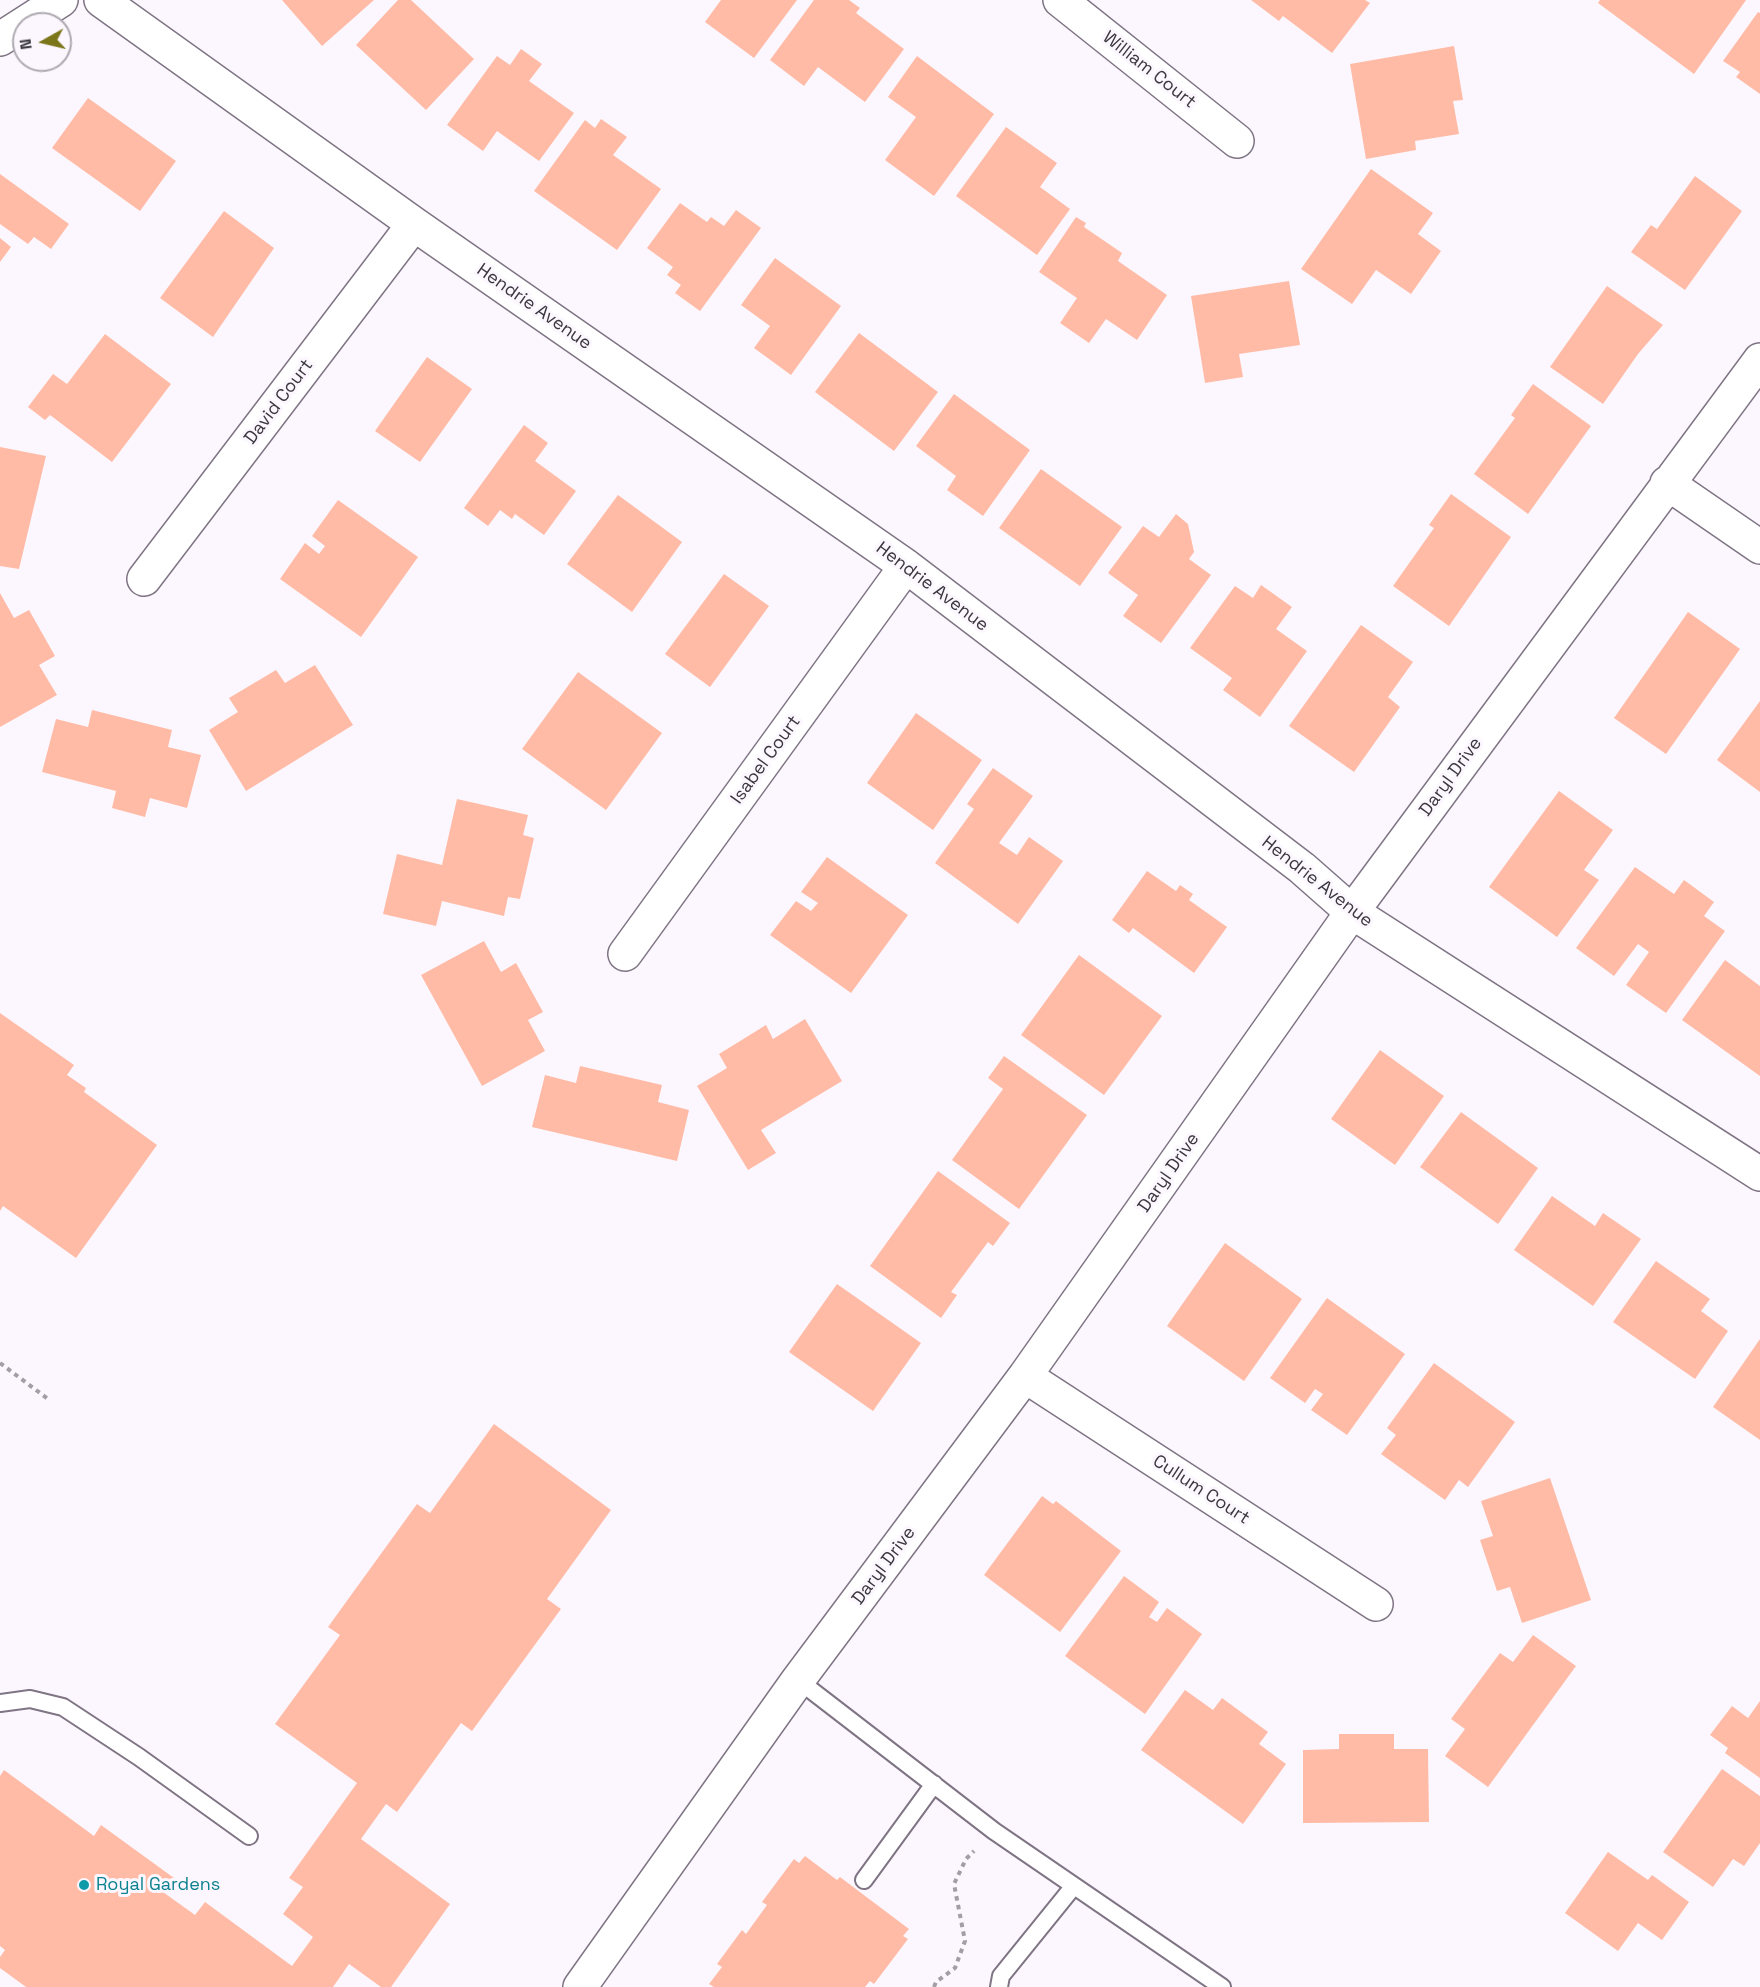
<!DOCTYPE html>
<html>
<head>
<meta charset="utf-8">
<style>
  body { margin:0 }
  #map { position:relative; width:1760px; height:1987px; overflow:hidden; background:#fcf7ff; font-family:"Space Grotesk",sans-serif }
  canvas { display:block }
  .north { position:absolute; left:12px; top:12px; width:60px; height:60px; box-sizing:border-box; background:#fcf7ff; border:2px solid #afaab2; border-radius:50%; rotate:262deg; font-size:16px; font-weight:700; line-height:24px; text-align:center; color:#3b373e }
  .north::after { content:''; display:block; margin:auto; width:21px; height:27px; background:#7c761b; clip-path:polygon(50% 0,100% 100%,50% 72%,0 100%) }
</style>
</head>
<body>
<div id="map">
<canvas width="1760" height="1987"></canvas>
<div class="north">N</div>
</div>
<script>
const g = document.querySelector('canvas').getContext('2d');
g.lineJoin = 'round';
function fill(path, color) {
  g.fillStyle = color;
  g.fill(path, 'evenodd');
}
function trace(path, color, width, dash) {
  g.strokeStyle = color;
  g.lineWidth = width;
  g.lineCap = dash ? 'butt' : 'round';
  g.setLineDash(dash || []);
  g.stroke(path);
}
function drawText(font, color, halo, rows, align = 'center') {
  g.font = font + ' "Space Grotesk",sans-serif';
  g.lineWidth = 6;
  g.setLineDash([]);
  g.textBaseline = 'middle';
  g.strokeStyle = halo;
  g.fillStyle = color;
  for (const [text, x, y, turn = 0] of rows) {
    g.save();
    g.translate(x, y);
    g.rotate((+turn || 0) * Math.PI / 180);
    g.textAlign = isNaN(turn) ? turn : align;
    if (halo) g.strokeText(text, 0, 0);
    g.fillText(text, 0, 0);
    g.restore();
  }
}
const building = new Path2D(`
  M282,0H374L322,46Z
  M398,0H411L474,59L426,110L356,45Z
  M721,0H797L754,58L705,22Z
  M814,0H849L860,8L856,13L904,49L865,102L818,67L804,86L770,60Z
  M1251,0H1365L1370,3L1332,53L1283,16L1279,21Z
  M1600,0H1746L1694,74L1598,3Z
  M1758,12L1760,13V94L1736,77L1740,72L1723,61Z
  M1454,46L1463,100L1453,101L1459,134L1415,141L1416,150L1366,159L1350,64Z
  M521,49L542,64L529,81L574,113L539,161L497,131L483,151L447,125L497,56L510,65Z
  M917,56L994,114L934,196L885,160L916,117L888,97Z
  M88,98L176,161L140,211L52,148Z
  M601,119L627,137L613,155L661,189L617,250L534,191L585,120L595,128Z
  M1006,127L1057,163L1040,187L1070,209L1037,255L956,196Z
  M1371,169L1433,213L1418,234L1441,251L1411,294L1376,270L1352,304L1301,269Z
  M0,174L69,224L51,249L34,237L28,244L0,224Z
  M1695,176L1742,211L1685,290L1631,252L1651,225L1657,229Z
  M680,203L707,222L711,217L724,226L736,210L761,228L700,311L675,293L681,285L667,275L673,267L647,248Z
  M224,211L274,248L213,337L160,298Z
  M1076,217L1086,223L1084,227L1122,253L1118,261L1167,295L1137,340L1106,319L1089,343L1060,323L1077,298L1039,272Z
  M0,238L11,247L0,262Z
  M775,258L841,306L791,375L754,348L770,326L741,305Z
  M1289,281L1300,345L1239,354L1243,377L1205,383L1191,296Z
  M1607,286L1663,325L1638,354L1603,404L1550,367Z
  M859,333L938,392L894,451L815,392Z
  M105,334L171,384L112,462L50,415L45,420L28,407L53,374L67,384Z
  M427,357L472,389L420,462L375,431Z
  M1533,384L1591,426L1528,514L1474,474L1515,418L1511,415Z
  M954,394L1030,450L983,516L947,490L956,476L916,446Z
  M524,425L548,443L535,461L576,491L544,535L515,514L512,519L500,510L488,526L464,508Z
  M0,447L46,456L19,569L0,566Z
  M1041,469L1122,527L1080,586L999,528Z
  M1451,494L1511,537L1449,626L1393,586L1434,528L1429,525Z
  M618,495L682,542L632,612L567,564Z
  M338,500L418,557L361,637L280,579L305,543L319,554L325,546L312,536Z
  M1176,514L1188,524L1194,552L1189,559L1211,575L1161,643L1123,616L1138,595L1108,573L1143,526L1159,537Z
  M724,574L769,606L710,687L665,654Z
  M1261,585L1292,607L1276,629L1307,651L1260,717L1223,690L1232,678L1190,648L1235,586L1253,598Z
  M0,593L14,618L29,610L55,656L39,665L57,695L0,727Z
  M1688,612L1740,649L1666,754L1614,718Z
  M1361,625L1413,662L1388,697L1400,707L1354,772L1289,726Z
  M315,665L353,725L246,791L209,730L238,712L229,698L276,670L285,683Z
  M578,672L662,733L606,810L522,749Z
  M1760,701V792L1717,760Z
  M92,710L172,730L168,747L201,755L187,808L150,798L145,817L112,808L116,791L42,772L56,719L88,727Z
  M916,713L982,760L933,830L867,783Z
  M993,768L1033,796L999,843L1017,855L1029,837L1063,861L1018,924L935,863L974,809L967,804Z
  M1559,791L1613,830L1584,870L1599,880L1557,937L1489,887Z
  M457,799L528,815L523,835L534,838L520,899L508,897L504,916L442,901L436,926L383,914L397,854L442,865Z
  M827,857L908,915L851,993L770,935L796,901L811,911L818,903L801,892Z
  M1635,867L1674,894L1684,880L1714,902L1704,916L1725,931L1666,1013L1626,985L1649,952L1638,944L1614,976L1576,948Z
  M1147,871L1176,891L1180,885L1193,894L1189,900L1227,927L1194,973L1133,928L1129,933L1112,920Z
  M484,941L501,972L516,963L543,1012L528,1020L545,1051L482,1086L421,975Z
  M1079,955L1162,1016L1104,1095L1021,1035Z
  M1725,960L1760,986V1076L1682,1020Z
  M0,1013L74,1065L67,1075L86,1088L84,1092L157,1145L76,1258L3,1206L0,1211Z
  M805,1019L842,1081L761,1130L776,1153L748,1170L697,1086L727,1068L719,1054L766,1025L773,1039Z
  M1380,1050L1444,1096L1395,1165L1331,1119Z
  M1004,1056L1087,1115L1019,1209L952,1160L1003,1089L988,1078Z
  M580,1066L662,1085L658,1102L689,1110L677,1161L532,1127L545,1075L576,1083Z
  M1461,1112L1538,1168L1498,1224L1420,1167Z
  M938,1171L1010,1223L993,1246L988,1242L951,1292L957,1295L941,1318L870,1266Z
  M1552,1196L1595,1226L1603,1213L1641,1239L1593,1306L1514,1250Z
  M1225,1243L1302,1299L1244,1381L1167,1326Z
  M1656,1261L1710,1299L1701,1311L1728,1331L1695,1379L1613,1322Z
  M837,1284L921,1343L873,1411L789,1352Z
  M1327,1298L1405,1354L1347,1435L1311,1410L1323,1394L1315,1389L1305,1403L1270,1378Z
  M1760,1339V1440L1713,1407Z
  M1434,1363L1515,1422L1468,1487L1459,1480L1445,1500L1381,1454L1396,1435L1387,1428Z
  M494,1424L611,1510L547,1599L561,1609L472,1731L461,1723L397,1812L386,1804L361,1839L450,1904L391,1987H381L349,1964L333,1987H26L0,1968V1957L5,1950L0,1946V1776L4,1770L94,1836L101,1825L174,1878L163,1892L195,1915L205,1902L292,1966L313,1937L283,1914L303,1887L289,1878L357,1783L275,1724L340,1635L328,1627L417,1504L430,1513Z
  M1550,1478L1591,1600L1522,1623L1510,1587L1497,1591L1480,1540L1493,1536L1481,1501Z
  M1042,1496L1053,1504L1056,1501L1121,1551L1060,1632L984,1575Z
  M1124,1576L1159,1602L1149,1617L1157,1622L1167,1608L1202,1634L1145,1714L1065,1656Z
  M1533,1635L1576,1666L1488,1787L1445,1756L1465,1729L1451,1719L1500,1653L1513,1662Z
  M1185,1690L1213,1710L1222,1698L1268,1732L1259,1744L1286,1764L1243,1824L1141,1750Z
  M1760,1701V1778L1725,1753L1728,1748L1710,1735L1732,1706L1748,1718Z
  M1339,1734H1394V1749H1428L1429,1822L1303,1823V1750L1339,1749Z
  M1722,1769L1760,1796V1843L1744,1866L1733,1859L1713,1887L1663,1852Z
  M1608,1852L1648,1880L1652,1875L1689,1902L1662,1940L1638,1923L1618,1951L1565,1913Z
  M805,1856L837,1880L840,1877L909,1929L903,1936L908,1939L874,1984L870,1981L865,1987H714L709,1984L722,1967L717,1964L742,1930L746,1934L767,1905L762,1902L794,1859L799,1863Z`);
const path = new Path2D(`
  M0,1363L48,1399
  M934,1987L936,1982L955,1968L965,1941L954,1884L966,1859L974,1851`);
const lane = new Path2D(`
  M798,1680L994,1831L1222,1987
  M0,1703L30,1699L63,1707L139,1757L249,1836
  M864,1880L934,1784
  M999,1987L1001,1976L1073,1887`);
const street = new Path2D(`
  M101,0L414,224L906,566L1302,868L1352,912L1760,1174
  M1060,0L1237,141
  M0,39L61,0
  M1667,483L1760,547
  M144,579L414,224
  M625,954L906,566
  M1025,1376L1376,1604
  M580,1987L798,1680L1025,1376L1352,912L1760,360`);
const markers = [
  [84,1885,6,"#0f9aa8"]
];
const streetNames = [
  ["William Court",1149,70,38],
  ["Hendrie Avenue",534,307,35],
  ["David Court",279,402,-53],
  ["Hendrie Avenue",932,587,37],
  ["Isabel Court",766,760,-54],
  ["Daryl Drive",1451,777,-54],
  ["Hendrie Avenue",1317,882,38],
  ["Daryl Drive",1169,1173,-55],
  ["Cullum Court",1201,1490,33],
  ["Daryl Drive",884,1566,-53]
];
const cultureNames = [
  ["Royal Gardens",96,1885]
];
fill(building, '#ffbba6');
trace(lane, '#7f7484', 20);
trace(street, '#7f7484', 36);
trace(path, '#a29ea5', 4, [4.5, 4.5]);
trace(lane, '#fff', 16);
trace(street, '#fff', 33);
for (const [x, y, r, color] of markers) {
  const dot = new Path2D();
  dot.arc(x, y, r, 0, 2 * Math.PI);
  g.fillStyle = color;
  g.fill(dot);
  trace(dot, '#fcf7ff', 2);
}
drawText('18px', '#3b373e', '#fcf7ff', streetNames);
drawText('18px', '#0d838f', '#fcf7ff', cultureNames, 'left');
</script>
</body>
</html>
